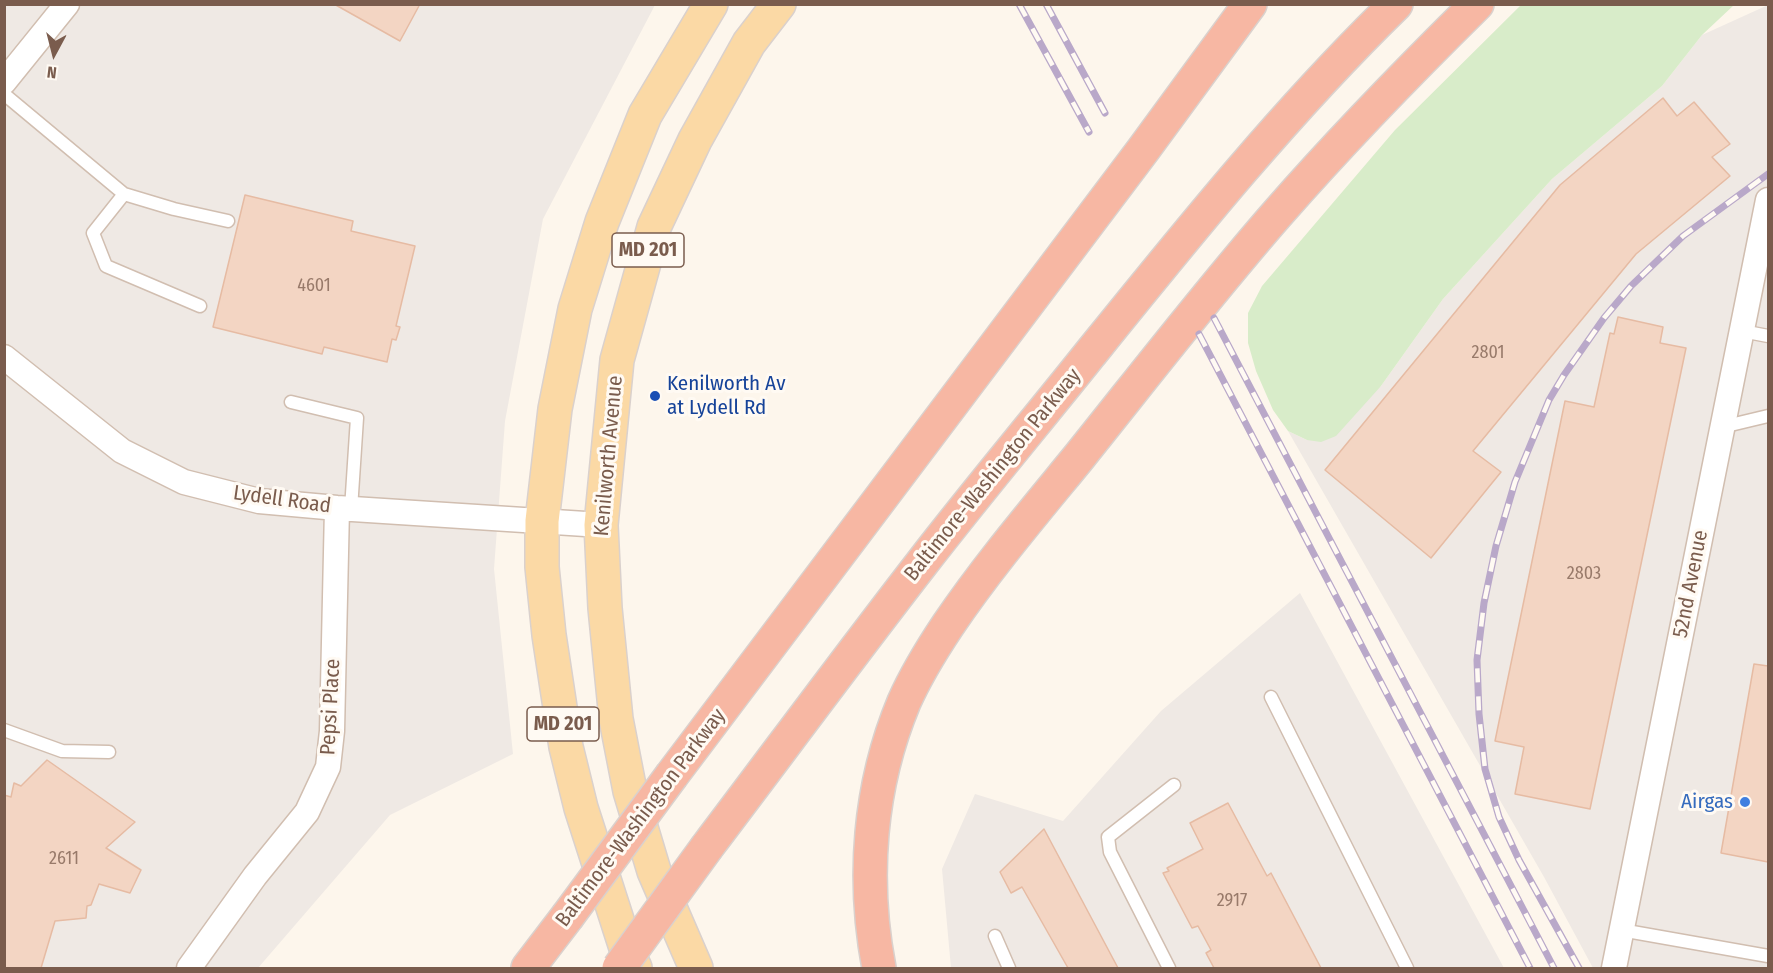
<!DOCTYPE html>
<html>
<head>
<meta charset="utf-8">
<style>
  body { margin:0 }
  #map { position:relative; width:1773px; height:973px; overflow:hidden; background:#fdf6ec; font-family:"Fira Sans Condensed",sans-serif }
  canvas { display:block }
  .frame { position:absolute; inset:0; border:6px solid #7a5c4d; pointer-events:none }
  .north { position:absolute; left:24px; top:24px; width:60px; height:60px; -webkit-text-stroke:4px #fffaf3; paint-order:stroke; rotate:187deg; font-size:16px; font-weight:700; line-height:24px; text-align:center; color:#7a5c4d }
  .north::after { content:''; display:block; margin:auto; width:21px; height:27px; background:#7a5c4d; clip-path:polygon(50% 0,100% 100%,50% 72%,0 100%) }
</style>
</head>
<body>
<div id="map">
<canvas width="1773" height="973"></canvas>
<div class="frame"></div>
<div class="north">N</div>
</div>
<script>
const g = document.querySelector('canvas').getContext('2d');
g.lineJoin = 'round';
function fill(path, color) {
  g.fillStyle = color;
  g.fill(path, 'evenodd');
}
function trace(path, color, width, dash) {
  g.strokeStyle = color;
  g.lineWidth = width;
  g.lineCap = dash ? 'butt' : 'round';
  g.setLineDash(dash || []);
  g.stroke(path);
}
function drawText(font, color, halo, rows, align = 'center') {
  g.font = font + ' "Fira Sans Condensed",sans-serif';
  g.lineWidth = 6;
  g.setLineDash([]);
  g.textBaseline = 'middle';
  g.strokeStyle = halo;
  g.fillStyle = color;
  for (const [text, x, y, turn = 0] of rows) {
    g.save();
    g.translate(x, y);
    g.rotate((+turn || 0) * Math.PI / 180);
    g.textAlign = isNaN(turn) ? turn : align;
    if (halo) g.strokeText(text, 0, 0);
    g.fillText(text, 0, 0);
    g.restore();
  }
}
const industrial = new Path2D(`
  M5,5H655L543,219L505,421L494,569L513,754L390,815L258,968H5Z
  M1768,5V968H1593L1544,877L1288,431L1307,440L1381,386L1443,299L1552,179L1662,86L1702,35Z
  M1300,593L1504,968H951L942,869L975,794L1063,821L1161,711Z`);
const green = new Path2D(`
  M1521,5H1734L1702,35L1662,86L1552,179L1443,299L1381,386L1336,436L1321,442L1307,440L1288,431L1273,410L1256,371L1248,343V313L1262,286L1395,130Z`);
const building = new Path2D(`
  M334,4H420L400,41Z
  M1663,98L1677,116L1694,102L1730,144L1712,157L1730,176L1636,254L1473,451L1501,472L1431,558L1325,470L1560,185Z
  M245,195L353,221L351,231L415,246L396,326L400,327L396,340L392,339L387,362L324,347L322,354L213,327Z
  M1618,317L1663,327L1660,343L1686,348L1590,809L1515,794L1524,747L1495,741L1565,401L1594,407L1610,333L1614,334Z
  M1754,664L1768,666V862L1721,853Z
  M47,760L135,822L106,848L141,870L130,893L99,884L91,905L87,906L86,918L55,921L41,968H4V795L11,797L14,783L21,786Z
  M1228,803L1267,876L1271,873L1321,968H1214L1206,953L1211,950L1198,926L1192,928L1163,873L1169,871L1167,868L1203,849L1190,823Z
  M1044,829L1118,968H1068L1022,887L1011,893L1000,872Z`);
const service = new Path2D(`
  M4,94L124,194L174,209L228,221
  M124,194L93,233L106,266L200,306
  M1742,331L1768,336
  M291,402L357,418L351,509
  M1722,427L1768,416
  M1271,697L1407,968
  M4,730L62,751L109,752
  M1621,930L1768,956
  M995,936L1009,968
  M1169,968L1110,852L1108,837L1174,785`);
const minor = new Path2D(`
  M4,82L67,4
  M4,357L122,451L184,482L259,501L337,508L601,525
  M189,968L255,876L307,812L328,767L332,731L337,508
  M1614,968L1768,200`);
const primary = new Path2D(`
  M635,968L627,951L581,808L566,747L549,635L542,567V521L555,409L575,309L602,222L645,115L711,4
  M696,968L654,871L630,791L616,719L605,608L601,525L617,360L654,227L695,140L749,43L779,4`);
const motorway = new Path2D(`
  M672,775L1143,150L1250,4
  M707,847C779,752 849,657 922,563C977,492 1034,424 1090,354C1187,234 1285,112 1396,4
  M528,968L567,917
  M879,968C862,879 869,786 904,702C916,675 932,649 948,625C988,566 1034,512 1079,457C1144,376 1208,293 1277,214C1340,142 1408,72 1477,4`);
const rail = new Path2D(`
  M1019,4L1089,132
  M1046,4L1105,113
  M1214,318L1554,968
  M1199,334L1530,968
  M1579,968L1519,860L1499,817L1485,769L1479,714L1477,660L1484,603L1496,546L1515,482L1549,400L1564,375L1604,318L1631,286L1683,236L1768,174`);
const motorwayBridge = new Path2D(`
  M567,917L672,775
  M619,968L707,847`);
const markers = [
  [655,396,6,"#1a4fb4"],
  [1745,802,6,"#3f7fe0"]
];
const numberNames = [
  ["4601",314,286],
  ["2801",1488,353],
  ["2803",1584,574],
  ["2611",64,859],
  ["2917",1232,901]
];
const shields = [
  [648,250,72],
  [563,724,72]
];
const shieldNames = [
  ["MD 201",648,250],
  ["MD 201",563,724]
];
const transitNames = [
  ["Kenilworth Av",667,384],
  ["at Lydell Rd",667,408]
];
const streetNames = [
  ["Kenilworth Avenue",609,456,-85],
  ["Baltimore-Washington Parkway",993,475,-51],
  ["Lydell Road",282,500,8],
  ["52nd Avenue",1691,584,-79],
  ["Pepsi Place",331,707,-87],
  ["Baltimore-Washington Parkway",641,818,-53]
];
const shopNames = [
  ["Airgas",1733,802]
];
fill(industrial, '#efe9e4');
fill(green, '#d8ecc9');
fill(building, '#f3d5c3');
trace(building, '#e6bba3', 1.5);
trace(service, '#d1beb0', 15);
trace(minor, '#d1beb0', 27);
trace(primary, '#dad1cd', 36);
trace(motorway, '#dad1cd', 36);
trace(service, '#fff', 12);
trace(minor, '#fff', 24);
trace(primary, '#fbd9a5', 33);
trace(motorway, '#f7b7a3', 33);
trace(rail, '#b9a8c9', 7);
trace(rail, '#fffaf3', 4.5, [14]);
trace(motorwayBridge, '#dad1cd', 36, []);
trace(motorwayBridge, '#f7b7a3', 33);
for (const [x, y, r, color] of markers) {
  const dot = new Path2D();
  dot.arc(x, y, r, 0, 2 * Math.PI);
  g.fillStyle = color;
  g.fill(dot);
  trace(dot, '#fffaf3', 2);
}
drawText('18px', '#987a6a', null, numberNames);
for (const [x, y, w] of shields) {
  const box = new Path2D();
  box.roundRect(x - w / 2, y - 17, w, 34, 4.5);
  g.fillStyle = '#fffaf3';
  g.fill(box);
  trace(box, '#7a5c4d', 1.5);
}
drawText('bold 20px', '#7a5c4d', null, shieldNames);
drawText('21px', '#164399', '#fffaf3', transitNames, 'left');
drawText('21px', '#7a5c4d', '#fffaf3', streetNames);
drawText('21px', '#366cbe', '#fffaf3', shopNames, 'right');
</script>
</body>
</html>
